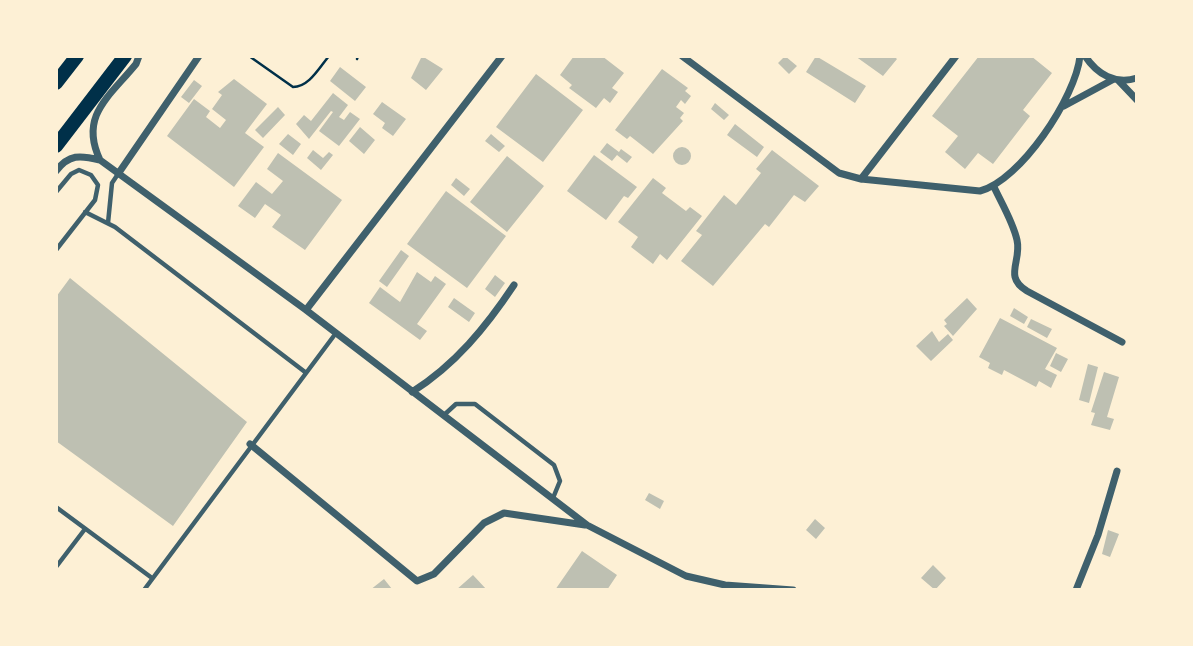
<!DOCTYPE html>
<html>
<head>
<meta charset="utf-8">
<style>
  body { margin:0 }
  #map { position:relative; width:1193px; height:646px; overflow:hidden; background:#fdf0d5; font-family:"DM Sans",sans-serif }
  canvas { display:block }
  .frame { position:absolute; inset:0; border:58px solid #fdf0d5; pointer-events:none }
</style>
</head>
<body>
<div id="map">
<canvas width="1193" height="646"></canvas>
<div class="frame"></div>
</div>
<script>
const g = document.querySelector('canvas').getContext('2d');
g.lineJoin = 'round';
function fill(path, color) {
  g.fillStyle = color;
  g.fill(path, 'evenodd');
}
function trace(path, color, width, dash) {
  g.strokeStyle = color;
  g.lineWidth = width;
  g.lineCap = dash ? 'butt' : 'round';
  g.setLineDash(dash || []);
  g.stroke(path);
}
const building = new Path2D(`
  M422,56L443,69L426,90L411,78Z
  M574,56H602L624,73L612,88L618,92L610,103L604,98L596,108L569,88L572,85L560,75Z
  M785,56L797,66L789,74L778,63Z
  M816,56L866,86L855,103L806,72Z
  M855,56H894L897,59L883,76Z
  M979,56H1031L1052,73L1023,110L1030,116L993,164L978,153L965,169L945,152L958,136L932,116Z
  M340,67L366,87L355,101L330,81Z
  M662,69L688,88L685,91L691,96L685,104L681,100L676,107L684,113L680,118L683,121L653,154L630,136L627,139L615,130Z
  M536,74L583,110L543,162L496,127Z
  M234,79L267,104L245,133L264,147L234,187L167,136L194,99L210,111L206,117L220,128L226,120L212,109L222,95L218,92Z
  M194,80L202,86L189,103L181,97Z
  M333,93L348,105L339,117L344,120L350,112L360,119L339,146L319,131L333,112L331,111L309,139L296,124L304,115L311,121Z
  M382,102L406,119L393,136L382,128L385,123L373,114Z
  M715,103L729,115L724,120L711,109Z
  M278,107L285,115L263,138L255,130Z
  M735,124L764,147L757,157L727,135Z
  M360,127L375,140L364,154L349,141Z
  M288,134L301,144L293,155L279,144Z
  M491,134L505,146L499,152L485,141Z
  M607,143L619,152L621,149L632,157L627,163L617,155L612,161L600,152Z
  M673 156a9 9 0 1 1 18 0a9 9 0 1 1-18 0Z
  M313,150L323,158L329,152L333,155L321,170L307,158Z
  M772,150L819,186L805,202L794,195L769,227L765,224L713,286L681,261L702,235L696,231L724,195L736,205L761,173L756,169Z
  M278,153L342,200L305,250L272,227L281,215L265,204L255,218L238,206L256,182L272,194L283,181L267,169Z
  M594,155L637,187L628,198L624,196L606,220L567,191Z
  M507,156L544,186L507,232L470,202Z
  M456,178L470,189L464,196L451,185Z
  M653,178L666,188L662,193L686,211L690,207L702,216L667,260L660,254L653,264L631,247L638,237L618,222Z
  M446,191L506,236L467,288L407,244Z
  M401,250L409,256L387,287L379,281Z
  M417,272L431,282L435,276L446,284L417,324L427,331L420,340L369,303L380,287L400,302Z
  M495,275L505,283L495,297L485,289Z
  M70,278L247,422L173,526L56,441V297Z
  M454,298L475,313L469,322L448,307Z
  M967,298L977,309L953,336L944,326L947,324L944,320Z
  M1014,308L1028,317L1024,324L1010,316Z
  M1000,318L1057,348L1045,369L1057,375L1051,388L1039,381L1036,387L1004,370L1002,375L988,368L990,363L979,357Z
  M1031,319L1052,329L1047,338L1027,327Z
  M932,331L939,342L948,334L953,340L931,361L916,346Z
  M1056,353L1068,359L1061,372L1050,366Z
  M1088,364L1098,367L1089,403L1079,400Z
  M1104,372L1119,377L1107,417L1114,419L1110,430L1091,425L1095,413L1091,412Z
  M649,493L664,501L660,509L645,500Z
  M815,519L825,528L816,539L806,530Z
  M1108,530L1119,534L1110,557L1102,554Z
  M582,551L617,575L607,590H555Z
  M933,565L946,578L935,590L921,578Z
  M473,575L487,590H456Z
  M384,579L392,589L370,590Z`);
const path = new Path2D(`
  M249,56L293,87C309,87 319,68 329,56
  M357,59L358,56`);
const service = new Path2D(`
  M56,192L71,174L79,170L91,175L98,185L95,200L56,250
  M85,212L115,227L305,372
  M108,223L112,183L118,174
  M444,415L456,404H475L554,465L560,481L553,498
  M56,507L152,578
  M56,567L85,529
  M144,590L336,333`);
const minor = new Path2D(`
  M682,56L839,173L861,179L980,191C1020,181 1076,97 1080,56
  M1085,56C1097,74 1115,85 1137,78
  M1118,80L1137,100
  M1064,106L1114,79
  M100,160C79,116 109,97 136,64L139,56
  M56,171C69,154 80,155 100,160L306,310L587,525L686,576L725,585L793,590
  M118,174L199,56
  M861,179L956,56
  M994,187C1002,204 1013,222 1017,240C1022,261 1003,277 1027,291L1122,342
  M306,310L502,56
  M412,392C455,365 486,327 514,285
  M250,444L417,581L434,574L484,523L504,513L585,525
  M1076,590L1098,535L1117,471`);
const primary = new Path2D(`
  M56,83L77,56
  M56,146L125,56`);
fill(building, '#bec0b2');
trace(path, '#003049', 2.5);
trace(service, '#3f606c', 4.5);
trace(minor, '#3f606c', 7);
trace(primary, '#003049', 14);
</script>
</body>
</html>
